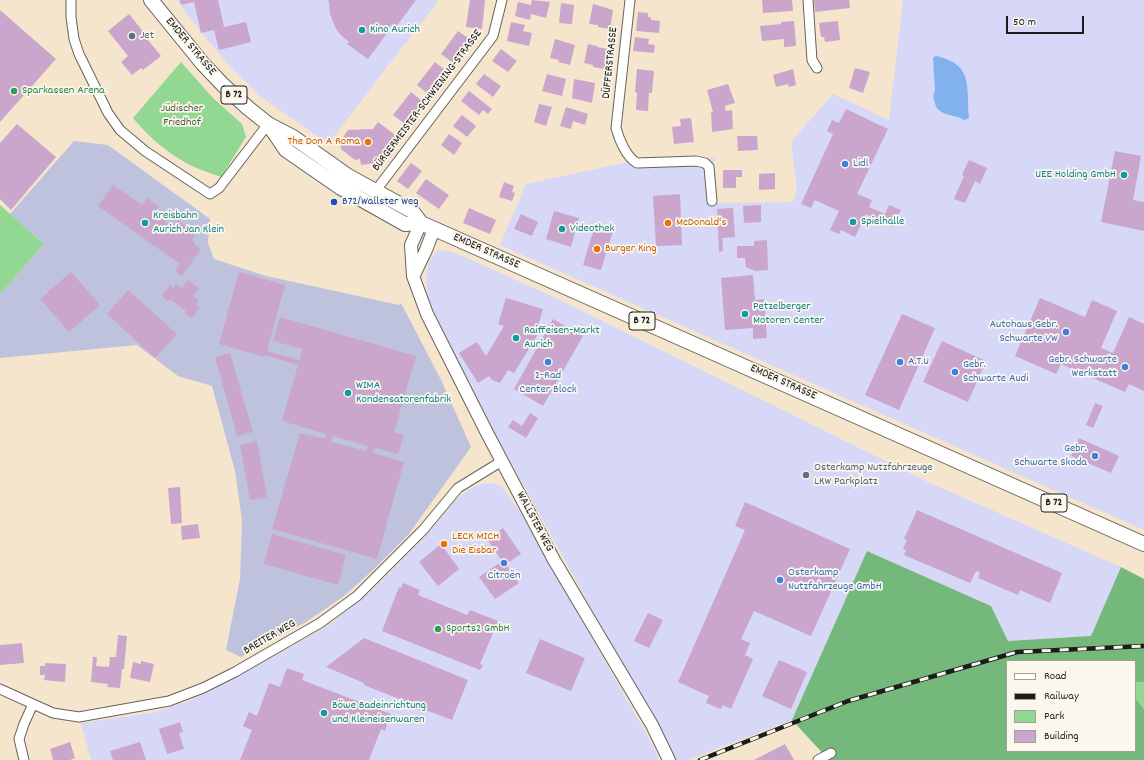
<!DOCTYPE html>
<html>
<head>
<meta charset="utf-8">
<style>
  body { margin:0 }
  #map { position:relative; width:1144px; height:760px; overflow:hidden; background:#f5e5cc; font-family:Dekko,sans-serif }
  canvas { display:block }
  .legend { position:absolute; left:1006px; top:660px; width:130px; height:92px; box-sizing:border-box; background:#fbf7ec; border:1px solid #a29f99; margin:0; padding:5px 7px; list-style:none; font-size:12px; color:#1c1c1c }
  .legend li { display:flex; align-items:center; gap:8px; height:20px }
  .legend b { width:20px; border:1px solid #a29f99 }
  .scale { position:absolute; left:1006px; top:16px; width:78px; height:18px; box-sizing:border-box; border:2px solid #1c1c1c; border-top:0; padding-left:5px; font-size:12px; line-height:14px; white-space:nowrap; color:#1c1c1c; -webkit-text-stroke:3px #fbf7ec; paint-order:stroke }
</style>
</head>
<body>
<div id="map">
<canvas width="1144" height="760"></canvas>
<ul class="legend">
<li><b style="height:5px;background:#fff"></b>Road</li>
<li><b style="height:5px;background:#1c1c1c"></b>Railway</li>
<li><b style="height:11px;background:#92d892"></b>Park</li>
<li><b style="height:11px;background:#caa6cd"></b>Building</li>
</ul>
<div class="scale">50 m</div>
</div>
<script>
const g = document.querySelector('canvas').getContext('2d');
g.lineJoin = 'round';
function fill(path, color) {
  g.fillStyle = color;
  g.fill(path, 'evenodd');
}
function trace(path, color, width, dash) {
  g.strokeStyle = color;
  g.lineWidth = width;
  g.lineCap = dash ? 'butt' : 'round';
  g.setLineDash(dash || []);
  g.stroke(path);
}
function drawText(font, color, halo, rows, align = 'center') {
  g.font = font + ' Dekko,sans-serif';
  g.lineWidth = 3.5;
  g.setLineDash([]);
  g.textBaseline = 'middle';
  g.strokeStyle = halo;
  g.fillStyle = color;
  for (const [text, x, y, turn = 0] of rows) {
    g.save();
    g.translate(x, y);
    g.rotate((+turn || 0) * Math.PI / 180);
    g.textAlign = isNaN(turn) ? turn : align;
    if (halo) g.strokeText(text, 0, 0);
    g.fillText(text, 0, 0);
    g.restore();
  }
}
const built = new Path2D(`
  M177,0H438V1L328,144L260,96L226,62L189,17Z
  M903,0H1144V530L500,245L526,184L633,161L714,158L716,203L793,202L797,190L791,142L833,94L889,120Z
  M443,250L458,254L556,298L928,482L1121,567L1091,636L1008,641L991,606L867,551L792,720L688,760H675L660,730L638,693L449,350L428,298L426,281L428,267L431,259L436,252Z
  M492,483L501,486L519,510L652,744L658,757L657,760H91L81,723L153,713L186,702L230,681L328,626L374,589L423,539L457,499L469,489L481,484Z`);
const industrial = new Path2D(`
  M74,141L108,145L210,219L208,243L214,259L266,276L399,305L401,303L441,380L471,447L409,534L372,571L344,596L306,622L241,657L226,650L240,579L242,520L235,471L212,386L178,376L137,345L0,358V294L44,244L10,214Z`);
const green = new Path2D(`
  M181,62L213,98L242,124L246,137L221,177C211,173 200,170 190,165C168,154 148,136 133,118Z
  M0,205L44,244L0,294Z
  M1135,682H1144V709L1135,698Z`);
const forest = new Path2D(`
  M867,551L991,606L1008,641L1091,636L1121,567L1144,579V682H1135V661H1007V751H1135V698L1144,709V760H829L792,720Z`);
const water = new Path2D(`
  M936,56C974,64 966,87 969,118L964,120C955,114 937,116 935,103C933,98 933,95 935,91L933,58Z`);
const building = new Path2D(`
  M180,0H218L224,27L246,22L251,42L219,50L214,30L201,33L194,2L181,5Z
  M327,0H416L396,27L392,24L387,31L388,32L368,59L347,44L349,42L341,35L336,29L330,14L329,2Z
  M470,0H485L482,29L466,27Z
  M532,0L550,2L546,18L531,14L530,20L515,16L518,2L531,5Z
  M762,0H792L793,11L763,13Z
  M814,0H849L850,8L815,12Z
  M561,3L574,5L572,24L559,23Z
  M593,4L613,10L610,29L598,27V25L589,24Z
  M0,10L56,59L0,122Z
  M638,12L648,13V17H651V20L660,21L659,33L636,31Z
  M129,14L149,39L148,40L161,56L143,70L141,68L132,75L121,62L128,56L108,31Z
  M794,21L796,46L784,47V39L762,41L760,26L781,24V22Z
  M838,21L840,40L825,42L824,37H821L819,23Z
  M511,22L525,25L523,31L532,33L529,46L507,41Z
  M458,31L474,42L456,65L441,54Z
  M635,37L649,39L648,44L655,45L654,53L633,51Z
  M555,39L575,45L570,65L558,62L559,60L550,58Z
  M588,44L597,46V47L608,49L605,69L593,67V65L584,63Z
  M501,49L517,61L508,72L492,61Z
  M435,62L450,74L432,97L417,85Z
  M855,68L870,72L863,93L849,88Z
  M637,69L654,71L652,93H649L648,111L636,110L637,93L635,92Z
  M793,69L796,85L789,87L788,84L776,87L773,75Z
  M484,74L501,86L493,97L476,84Z
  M547,74L566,79L562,96L542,91Z
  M574,79L595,83L592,103L572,98Z
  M728,84L735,103L725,106L726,111L732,110L733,129L712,132L711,112H713L707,90Z
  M469,91L492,109L488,114L483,110L479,115L461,101Z
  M411,92L426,104L409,127L393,115Z
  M539,104L552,107L546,126L534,122Z
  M566,107L588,114L585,125L573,121L571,129L560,126Z
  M846,109L888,129L857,194L872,200L869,207L885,214L889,205L901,210L893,227L866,214L855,237L841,230L839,234L830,230L839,211L815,200L811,208L801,204L833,134L827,131L832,120L839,123Z
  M462,115L476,126L467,137L453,126Z
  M691,118L694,142L674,144L672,127L681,126L680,119Z
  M378,122L398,137L386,152L384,151L385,156H380L381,162L361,165L360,159L355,160L341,149L340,142L348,130L373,129Z
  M17,124L56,157L11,210L0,199V143Z
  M449,134L462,143L454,155L441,145Z
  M737,136H757L758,150L738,151Z
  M1115,151L1141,156L1133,200L1144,202V231L1101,222Z
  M969,160L987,168L980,184L975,181L965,203L954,199L964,176L962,175Z
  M411,163L422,171L408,189L397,181Z
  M723,170H742V177H736V188H723Z
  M775,173V189L759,190V174Z
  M426,179L449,195L439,209L416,193Z
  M504,182L514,186L512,192L515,193L512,201L499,197Z
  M113,185L142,205L147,198L159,206L154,213L172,227L177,220L196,233L192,240L195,242L194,244L201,249L182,276L175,271L180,264L98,206Z
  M680,194L682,245L656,246L653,196Z
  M761,205V222L744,223L743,206Z
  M469,208L496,220L490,234L463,223Z
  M733,208L735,237L722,238L723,251L719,252L717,209Z
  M554,211L579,218L571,247L546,239Z
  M521,214L538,222L532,236L514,229Z
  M595,225L613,231L601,270L583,265Z
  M767,240L768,270L755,271L746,267L745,258H737V246H754V241Z
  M71,272L100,305L69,332L40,299Z
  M239,272L285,285L267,351L300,360L302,349L273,341L280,317L416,356L394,432L404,435L398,454L375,448L373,453L404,462L377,559L272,529L300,433L325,439L326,434L282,421L298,365L265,355V357L219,344ZM333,436L368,446L366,451L331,442Z
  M753,275L755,300L764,299L767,338L753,339V328L725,330L721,278Z
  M188,280L199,288L193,296L199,301L196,304L200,307L192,318L184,313L186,311L170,299L168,301L162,296L170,285L173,288L176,284L182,288Z
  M128,290L177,334L155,358L107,314Z
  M506,298L543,309L536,333L538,334L514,373L508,370L500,383L492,380L489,376L478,383L459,353L477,342L486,356L504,326L498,324Z
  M1040,298L1085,317L1092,300L1117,311L1101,348L1113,353L1129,317L1144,324V391L1129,384L1125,392L1061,364L1056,374L1015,356Z
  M902,314L935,328L899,410L865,395Z
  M553,319L583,336L543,406L514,389Z
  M942,341L986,361L968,402L923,382Z
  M230,353L253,432L237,436L215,357Z
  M1095,403L1103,406L1093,428L1086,425Z
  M530,413L538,418L526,438L508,427L513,420L522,426Z
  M1079,438L1119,456L1111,473L1071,456Z
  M257,441L267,497L250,500L240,445Z
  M180,487L182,523L171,524L168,488Z
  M745,502L850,549L811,636L754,611L741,639L750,643L745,655L753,659L731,709L723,705L721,709L706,703L709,696L678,682L745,530L735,526Z
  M917,510L1062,573L1050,603L1020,590L1018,595L978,578L980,572L976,571L970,583L904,555L906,550L903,549L907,540L904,539Z
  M198,524L200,538L182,540L181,526Z
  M503,528L521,554L506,564L519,583L495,599L479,577L502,561L487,539Z
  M272,534L346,555L338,585L264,564Z
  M441,544L459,569L438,586L419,562Z
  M403,583L420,590L418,595L467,615L470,610L498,621L480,664L483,665L480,670L382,631L399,587L401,588Z
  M648,613L663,620L649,648L634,641Z
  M118,635L127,636L124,669H122L120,688L107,687L108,684L91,682L93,657H97L96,666L109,667L110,657H116Z
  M364,638L468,680L452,720L423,709L422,711L413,708L414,705L364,685V683L326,667Z
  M540,639L585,658L571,691L526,673Z
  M22,643L24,663L0,665V645Z
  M779,660L807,672L791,709L762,696Z
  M141,661L154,664L150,682L130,678L133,662L141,664Z
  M45,663L66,664L65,682L44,680L45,675H40V666H45Z
  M287,668L304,674L302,680L391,714L385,731L381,729L369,760H240L252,730L243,726L249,712L257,716L269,683L280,687Z
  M180,722L183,732L179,733L184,749L167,754L159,729Z
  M70,742L75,758L70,760H53L50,749Z
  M140,742L146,760H113L110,751Z
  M785,744L794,760H754Z`);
const street = new Path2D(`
  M71,0V17L74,39L79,54L108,113L120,130L145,151L210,194L219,188L268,124
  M630,0L616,128C619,139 626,157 637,163L696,161L705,163L709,167L712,201
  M808,0L812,60L817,68
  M376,192L380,185L493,36L502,0
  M0,689L53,713L79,717L169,701L203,688L235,672L320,623L357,596L423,530L458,488L502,461
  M24,760L19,739L24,724L33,704
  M818,760L831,753`);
const secondary = new Path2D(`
  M421,223L411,245L413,276L427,314L486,431L554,560L652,725L669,760
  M414,275L426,250L434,229`);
const primary = new Path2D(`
  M151,0L203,64L223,85L248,108L268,124L293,137L348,176L412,211L421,223L1144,544
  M269,125L286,150L341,188L405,224L421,223`);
const rail = new Path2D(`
  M700,760L848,701L1017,652L1144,646`);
const markers = [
  [362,30,4,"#0f9aa8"],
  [132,36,4,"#5c6f8a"],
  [14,91,4,"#2e9e5b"],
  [368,142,4,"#e8710a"],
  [845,164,4,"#3f7fe0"],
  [1124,175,4,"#0f9aa8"],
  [334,202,4,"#1a4fb4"],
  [853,222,4,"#0f9aa8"],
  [145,223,4,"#0f9aa8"],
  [668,223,4,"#e8710a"],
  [562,229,4,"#0f9aa8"],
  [597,249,4,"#e8710a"],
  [745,314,4,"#0f9aa8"],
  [1066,332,4,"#3f7fe0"],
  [516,338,4,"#0f9aa8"],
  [548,362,4,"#3f7fe0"],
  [900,362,4,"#3f7fe0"],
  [1125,367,4,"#3f7fe0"],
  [955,372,4,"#3f7fe0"],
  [348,393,4,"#0f9aa8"],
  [1095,456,4,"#3f7fe0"],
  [806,475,4,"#5c6f8a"],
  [444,544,4,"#e8710a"],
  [504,563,4,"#3f7fe0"],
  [780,580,4,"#3f7fe0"],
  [438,629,4,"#2e9e5b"],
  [324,713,4,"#0f9aa8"]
];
const shields = [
  [234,95,26],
  [642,321,26],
  [1054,503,26]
];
const shieldNames = [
  ["B 72",234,95],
  ["B 72",642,321],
  ["B 72",1054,503]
];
const cultureNames = [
  ["Kino Aurich",370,30],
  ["UEE Holding GmbH",1116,175,"right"],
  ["Kreisbahn",153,216],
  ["Aurich Jan Klein",153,230],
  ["Spielhalle",861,222],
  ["Videothek",570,229],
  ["Petzelberger",753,307],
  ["Motoren Center",753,321],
  ["Raiffeisen-Markt",524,331],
  ["Aurich",524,345],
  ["WIMA",356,386],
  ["Kondensatorenfabrik",356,400],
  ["Böwe Badeinrichtung",332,706],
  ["und Kleineisenwaren",332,720]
];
const serviceNames = [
  ["Jet",140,36],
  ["Osterkamp Nutzfahrzeuge",814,468],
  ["LKW Parkplatz",814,482]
];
const streetNames = [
  ["EMDER STRASSE",190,47,50],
  ["DÜFFERSTRASSE",611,63,-84],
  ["BÜRGERMEISTER-SCHWIENING-STRASSE",428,101,-53],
  ["EMDER STRASSE",486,252,24],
  ["EMDER STRASSE",783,383,24],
  ["WALLSTER WEG",534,522,62],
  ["BREITER WEG",270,638,-30]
];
const leisureNames = [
  ["Sparkassen Arena",22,91],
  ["Sports2 GmbH",446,629]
];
const parkNames = [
  ["Jüdischer",182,109],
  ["Friedhof",182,123]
];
const foodNames = [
  ["The Don A Roma",360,142,"right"],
  ["McDonald's",676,223],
  ["Burger King",605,249],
  ["LECK MICH",452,537],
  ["Die Eisbar",452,551]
];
const shopNames = [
  ["Lidl",853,164],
  ["Autohaus Gebr.",1058,325,"right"],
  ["Schwarte VW",1058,339,"right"],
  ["Gebr. Schwarte",1117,360,"right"],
  ["Werkstatt",1117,374,"right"],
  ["A.T.U",908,362],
  ["Gebr.",963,365],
  ["Schwarte Audi",963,379],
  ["2-Rad",548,376,"center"],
  ["Center Block",548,390,"center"],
  ["Gebr.",1087,449,"right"],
  ["Schwarte Skoda",1087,463,"right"],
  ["Osterkamp",788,573],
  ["Nutzfahrzeuge GmbH",788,587],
  ["Citroën",504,576,"center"]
];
const transitNames = [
  ["B72/Wallster Weg",342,202]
];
fill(built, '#d7d7f8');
fill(industrial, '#bfc2dd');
fill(green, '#92d892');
fill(forest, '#75b87c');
fill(water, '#81b2ed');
fill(building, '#caa6cd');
trace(street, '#68625a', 11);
trace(secondary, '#68625a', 14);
trace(primary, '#68625a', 16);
trace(street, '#fff', 9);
trace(secondary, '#fff', 12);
trace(primary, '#fff', 14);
trace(rail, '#1c1c1c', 4.5);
trace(rail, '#fbf7ec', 3, [9]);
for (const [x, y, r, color] of markers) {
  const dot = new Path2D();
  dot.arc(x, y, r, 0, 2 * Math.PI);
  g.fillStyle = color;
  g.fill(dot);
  trace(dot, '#fbf7ec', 1.5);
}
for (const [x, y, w] of shields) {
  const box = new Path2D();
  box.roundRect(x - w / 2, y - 9, w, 18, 3);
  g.fillStyle = '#fbf7ec';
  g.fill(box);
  trace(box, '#1c1c1c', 1);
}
drawText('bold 11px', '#1c1c1c', null, shieldNames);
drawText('12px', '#0d838f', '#fbf7ec', cultureNames, 'left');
drawText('12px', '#4e5e75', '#fbf7ec', serviceNames, 'left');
drawText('12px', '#1c1c1c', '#fbf7ec', streetNames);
drawText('12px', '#27864d', '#fbf7ec', leisureNames, 'left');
drawText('12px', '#455e45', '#fbf7ec', parkNames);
drawText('12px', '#c56008', '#fbf7ec', foodNames, 'left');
drawText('12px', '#366cbe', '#fbf7ec', shopNames, 'left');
drawText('12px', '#164399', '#fbf7ec', transitNames, 'left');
</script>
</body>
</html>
